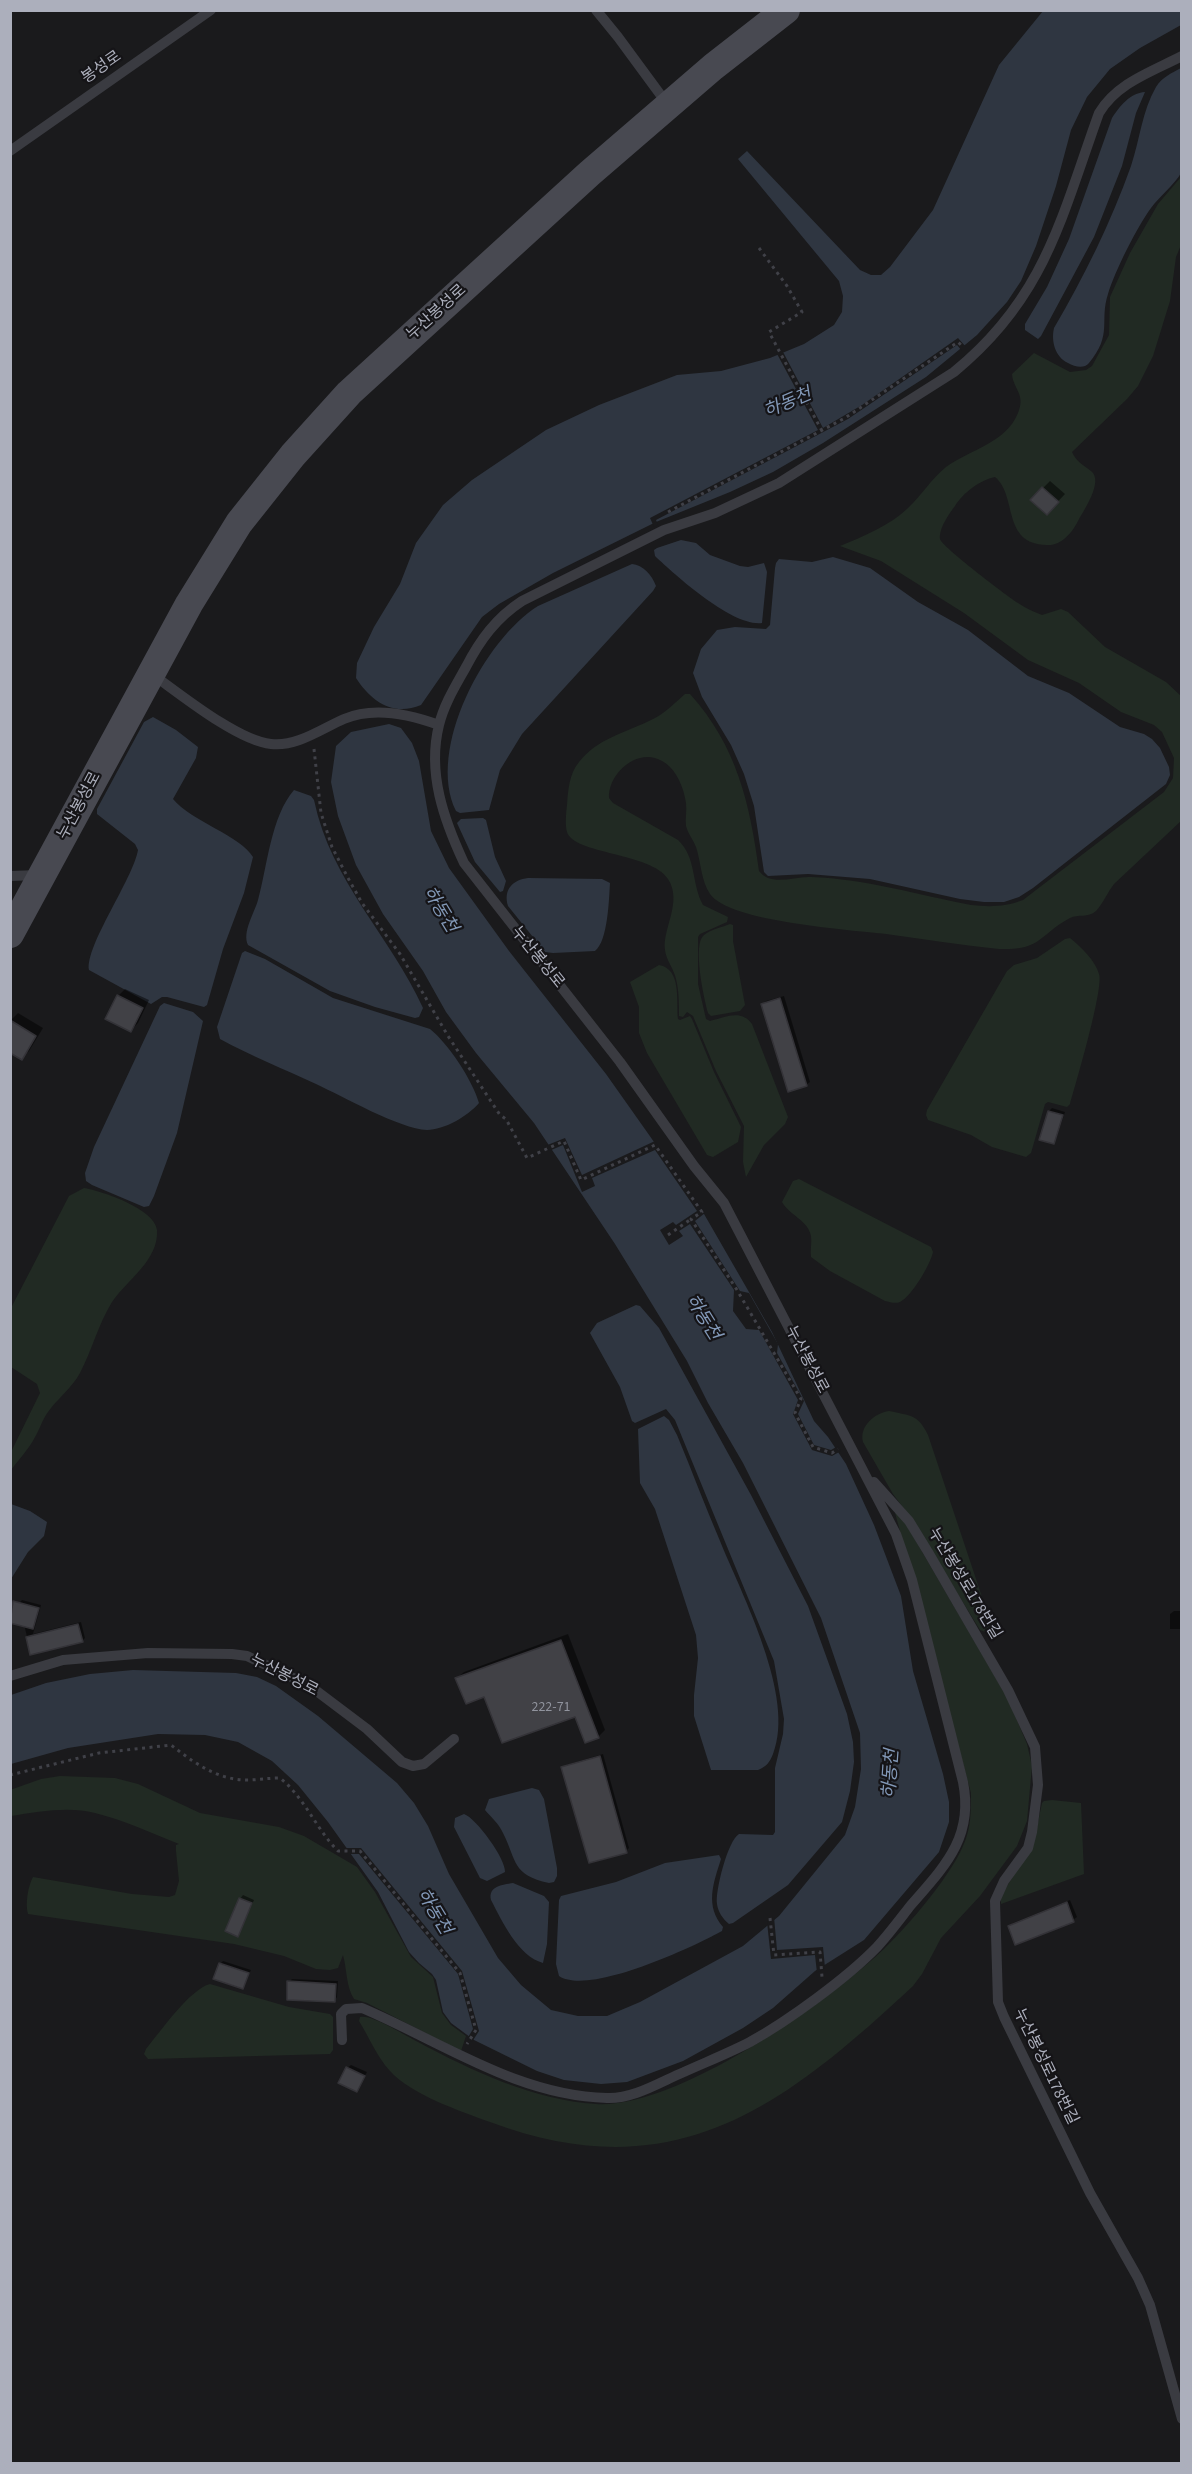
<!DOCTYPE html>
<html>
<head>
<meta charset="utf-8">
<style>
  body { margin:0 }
  #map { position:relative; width:1192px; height:2474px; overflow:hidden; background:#1a1a1c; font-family:"Source Sans 3",sans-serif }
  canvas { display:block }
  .frame { position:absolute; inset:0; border:12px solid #acafbc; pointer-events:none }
</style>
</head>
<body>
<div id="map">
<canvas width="1192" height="2474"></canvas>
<div class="frame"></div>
</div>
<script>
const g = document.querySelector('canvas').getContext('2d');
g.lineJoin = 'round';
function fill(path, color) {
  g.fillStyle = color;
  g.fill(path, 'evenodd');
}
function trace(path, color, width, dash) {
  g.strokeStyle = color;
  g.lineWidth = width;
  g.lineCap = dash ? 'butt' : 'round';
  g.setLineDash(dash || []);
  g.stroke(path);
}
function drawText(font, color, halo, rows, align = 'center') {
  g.font = font + ' "Source Sans 3","Noto Sans KR",sans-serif';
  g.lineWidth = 4.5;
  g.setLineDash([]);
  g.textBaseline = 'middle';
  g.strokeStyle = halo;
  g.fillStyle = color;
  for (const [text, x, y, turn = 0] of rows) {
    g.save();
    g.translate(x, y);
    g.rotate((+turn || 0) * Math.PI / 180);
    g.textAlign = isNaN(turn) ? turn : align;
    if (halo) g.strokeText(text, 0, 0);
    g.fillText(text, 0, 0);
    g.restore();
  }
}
const green = new Path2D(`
  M1181,177V245L1176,257L1170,301L1153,356L1138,386L1127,399L1072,452C1076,461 1083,465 1091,471C1104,481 1084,510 1078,521C1072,533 1061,546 1047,545C1001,544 1018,496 995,477C980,480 963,493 955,506C949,514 939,528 940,539C941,546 1007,596 1018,603C1025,608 1034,612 1042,615L1061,609L1068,612L1105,647L1166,682L1181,696V821L1114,884C1107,893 1104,902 1096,911C1088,918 1078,914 1070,918C1037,936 1043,950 999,949C961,945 924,939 886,934C852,930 729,922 710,894C701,881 701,862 696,847C693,839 688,834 686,826C685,819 687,811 686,803C684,788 676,768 662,761C638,747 608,773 609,798L613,803L678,840C697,858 691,883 703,905L728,917L727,922L700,934L698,937V984L706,1019L710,1021C726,1017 741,1009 752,1024L788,1117L785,1124L764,1145L746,1177L743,1162L744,1126L716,1071L693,1016L687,1012L683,1017L679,1016C679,1004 679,991 676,979C674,969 666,960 665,950C662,929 683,902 668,879C652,853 573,854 567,832C565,825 566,813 567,805C568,791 569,774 579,762C597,739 624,733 649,721C663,715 674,704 685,694H690C737,746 750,804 759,871C771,887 794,876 811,877C866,879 918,895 971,905C989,907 1005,907 1023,900L1164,792L1173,778L1174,758L1162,732L1154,725L1121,712L1079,683L1028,660L964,613L881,561L840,546C864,536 889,526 908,508C922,495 931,479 946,467C971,449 1006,443 1018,413C1026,394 1013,389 1012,374L1034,353L1070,372L1086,370L1092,366L1109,335L1110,297L1130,253L1158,204Z
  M730,924L733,925V941L745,1005L740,1011L711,1016L708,1013C704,999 692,944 704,935C711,929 723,927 730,924Z
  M1070,938C1081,947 1095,960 1099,974C1104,988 1076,1083 1070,1104L1067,1107L1048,1102L1045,1104L1031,1153L1026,1157L992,1147L971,1135L928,1120L926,1115L927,1110L1007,971L1014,965L1037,958L1065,939Z
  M659,965C682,969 676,1001 678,1019L680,1020L690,1016L692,1019L714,1072L741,1127L738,1142L713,1157L707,1155L647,1053L639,1033V1007L630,982Z
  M799,1179L931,1247L933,1252C930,1265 912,1296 900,1302C895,1304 890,1302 885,1301L830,1271L811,1257C810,1250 812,1243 811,1236C808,1220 789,1215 782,1202L793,1181Z
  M84,1188C102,1191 155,1209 157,1230C159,1260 127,1280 112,1302C98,1325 92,1350 80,1373C72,1388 57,1399 48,1412C42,1420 40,1429 35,1437C29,1449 19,1459 11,1470V1452L40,1393L37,1384L11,1367V1308L69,1196Z
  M889,1411C911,1416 918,1414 928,1435L987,1612L991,1634L980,1630L911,1518L893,1494L863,1442C859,1426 875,1413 889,1411Z
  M894,1509L903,1519L1008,1699L1027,1744L1032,1766L1027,1821L1017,1846L980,1896L941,1938L922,1974L913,1986C783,2107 675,2191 490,2122C460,2111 412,2095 390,2071C377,2057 369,2037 359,2021L360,2017C372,2014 406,2036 418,2042C472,2071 534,2100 596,2104C674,2109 815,2010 873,1959C900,1936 949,1879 963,1846C971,1829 971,1811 971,1793Z
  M60,1776L115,1778L138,1784L200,1813L279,1827L304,1836L357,1867L375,1892L411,1957L433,1977L442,2013L451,2025L466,2036L461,2051L367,2003L354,1999C346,1987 347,1969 343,1955L338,1968L330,1970L316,1969L284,1956L234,1944L28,1914C25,1904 28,1886 33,1877L132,1894L169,1897L175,1895L179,1881L176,1851V1845L179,1844C151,1833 124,1820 95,1813C68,1806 38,1812 11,1816L10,1790L41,1779Z
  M1052,1800L1081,1803L1084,1874L1001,1904V1895L1033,1846L1042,1803L1044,1801Z
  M210,1984L289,2007L330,2014L333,2017V2050L330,2054L148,2059L144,2054L146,2049C160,2032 190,1989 210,1984Z`);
const water = new Path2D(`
  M1043,11H1181V25L1140,48L1110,69L1087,97L1071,130L1056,186L1036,246L1021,281L1007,302L977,335L926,377L823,443L773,472L730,492L656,522L553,573L499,604L482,617L421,705C393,717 371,701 356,678L357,663L374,627L400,584L416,543L443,505L472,480L546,430L599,405L677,375L721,371L770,358L804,344L834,325L842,312L843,296L839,281L738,159L747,151L860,270L871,275H881L890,267L933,210L999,65Z
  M1181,68C1182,82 1184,165 1181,173C1175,184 1159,197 1151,208C1137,227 1115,271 1108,294C1099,322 1113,334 1089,363C1084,369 1075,367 1068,363C1055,357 1051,341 1054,328C1084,277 1111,222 1131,166C1140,139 1142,111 1156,87C1162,77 1172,73 1181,68Z
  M1145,92L1136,113L1122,166L1094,237L1041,336L1038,339L1025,330V324L1047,287L1069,239L1112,118C1120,106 1130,93 1145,92Z
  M681,540L696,543L710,555L740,566L748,567L764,563L767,572L762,623C733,627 676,576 655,556L654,550L657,548Z
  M833,557L870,568L918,602L968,630L1028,676L1069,693L1120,727L1144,734L1152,739L1160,748L1169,767L1170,775L1166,784L1033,888L1019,897L1004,902H984L960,899L870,879L808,874L768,876L764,872L754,806L744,774L731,745L702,697L693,673L701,649L717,630L735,627L766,629L770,625L775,568L776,563L779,559L812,562Z
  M632,564C643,565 652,575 656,586L653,591L522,734L500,770L489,810L460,813L456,811C426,749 485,639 538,606Z
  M153,717L176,730L198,747L196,758L173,799C191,821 241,836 253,857L244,893L223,949L207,1005L204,1007L167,997H162L151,1004L89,970C85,946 133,879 138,850L135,844L97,814V809L144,722Z
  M389,724L401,728L412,743L419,761L431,831L449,868L509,951L606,1074L700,1207L772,1332L814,1421L828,1437L846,1464L874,1525L901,1596L913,1671L943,1774L949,1802V1822L939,1852L864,1940L815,1971L773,2008L743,2028L683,2061L627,2082L601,2084L564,2080L537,2071L474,2040L451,2023L443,2012L436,1980L432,1974L419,1963L409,1952L378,1892L328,1822L298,1785L272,1761L238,1742L205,1735L158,1734L68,1748L11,1764V1695L46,1683L90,1674L133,1670L236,1673L257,1677L276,1686L318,1716L397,1783L414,1803L428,1826L449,1874L498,1958L521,1985L551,2010L578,2016H607L640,2002L743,1946L779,1916L845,1835L855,1807L861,1769L860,1733L821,1618L743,1463L708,1403L687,1361L615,1244L534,1123L476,1053L446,1012L423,971L383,914L356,865L338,816L331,782L336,746L351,732Z
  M294,790L311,796L314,800C331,882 390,935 423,1008L419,1017L415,1018L375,1007L330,991L248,945C242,932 254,914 258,900C267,868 271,816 294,790Z
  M483,818L486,820L495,857L506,881L503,891L500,892L475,862L457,823L461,819Z
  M528,878L602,879L610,883C609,899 608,941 595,951L553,953L545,952L508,906C503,889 513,880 528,878Z
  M245,951L265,959L333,998L430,1029C448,1043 473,1081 479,1103C468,1116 444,1130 427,1130C400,1129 342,1096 316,1084C284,1069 251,1056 220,1039L217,1027L242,953Z
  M164,1003L193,1012L203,1021L177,1133L154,1196L149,1206L144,1207L92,1185L86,1181L85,1173L94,1147L160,1006Z
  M636,1305L640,1306L659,1328L751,1495L808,1606L847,1714L853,1742L854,1762L850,1791L842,1822L788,1885L733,1923L729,1924C723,1919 718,1912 717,1904C715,1891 728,1840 739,1834L773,1835L775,1832V1768L783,1734L784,1719L774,1661L675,1420L666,1409L635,1423L632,1421L620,1387L590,1333L597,1323Z
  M664,1416L669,1420L677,1435C692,1471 705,1506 720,1541C742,1595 796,1697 773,1754C770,1762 766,1767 758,1770H711L694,1716V1695L698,1658L696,1635L655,1509L640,1483L638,1429Z
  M11,1504L30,1511L47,1522L44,1536L28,1552L11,1579Z
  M532,1788L539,1790L544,1799L557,1868V1876L554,1882L549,1883C512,1875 517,1861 503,1833C499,1824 491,1817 485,1810L489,1799Z
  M464,1814C476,1818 506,1859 505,1872L487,1881L480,1878L454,1827L455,1818Z
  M719,1855L721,1859C713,1884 705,1906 723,1927L722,1931C693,1947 589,1996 559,1976L556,1964L559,1900L561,1896L616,1882L665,1863Z
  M513,1883L544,1896L549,1902L547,1944L543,1963C518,1956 502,1921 491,1900C488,1886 502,1885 513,1883Z`);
const pier = new Path2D(`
  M958,338L966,347L962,351L957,345L848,419L656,520L658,525L654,527L650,518L818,430L776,352L782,350L823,428L862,405Z
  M565,1138L582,1175L655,1141L705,1213L695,1221L740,1291L749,1293L778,1344L777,1353L804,1401L798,1414L814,1445L831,1450L838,1446L841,1451L832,1456L812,1450L793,1414L798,1400L759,1330L746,1329L733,1311L734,1290L690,1224L679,1231L683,1236L669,1245L660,1230L673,1222L676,1225L697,1211L655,1150L592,1178L595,1186L582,1192L563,1145L549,1151L545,1146Z
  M344,1848H361L462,1971L479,2031L472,2042L467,2039L473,2029L458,1974L359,1854H348Z
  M774,1917L777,1950L823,1947L825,1968L817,1973L815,1955L771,1959L767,1922Z`);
const shadow = new Path2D(`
  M1050,481L1065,494L1047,513L1043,488Z
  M125,989L149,1000L138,1023L131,1030L118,996Z
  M784,996L810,1082L806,1085L763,1004L766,1001Z
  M18,1013L43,1028L29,1051L21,1058L10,1051L11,1020Z
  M1052,1108L1065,1112L1056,1139L1053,1143L1049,1111Z
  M22,1600L41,1605L33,1634L81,1622L85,1638L82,1641L31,1654L19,1603Z
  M1174,1611H1182V1629H1170V1614Z
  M568,1634L605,1730L598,1737L576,1715L485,1695L457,1678L464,1672Z
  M603,1754L629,1848L626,1851L563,1768L566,1765Z
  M243,1895L254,1900L238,1935L240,1899Z
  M1070,1900L1077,1917L1073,1920L1016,1943L1010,1926L1013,1923Z
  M223,1961L251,1970L242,1988L220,1964Z
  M292,1979L338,1981L337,1997L334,2001L289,1982Z
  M351,2065L367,2072L357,2090L347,2068Z`);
const building = new Path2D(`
  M1042,487L1059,502L1047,515L1030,500Z
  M117,995L143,1008L131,1032L105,1019Z
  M780,998L807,1086L788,1092L761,1004Z
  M10,1020L36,1036L22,1060L10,1053Z
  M1048,1111L1063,1115L1054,1144L1039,1140Z
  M13,1601L39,1608L33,1629L10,1623Z
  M78,1624L83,1642L30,1655L26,1637Z
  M561,1640L599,1738L585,1743L575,1717L502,1743L484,1697L466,1704L455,1678Z
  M600,1756L627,1853L589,1863L561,1767Z
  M239,1898L252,1903L238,1937L225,1931Z
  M1067,1902L1074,1922L1015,1945L1008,1926Z
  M219,1963L249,1973L243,1989L213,1979Z
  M287,1981L336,1984L335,2002L287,2000Z
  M346,2067L365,2076L357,2092L338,2083Z`);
const path = new Path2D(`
  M759,248L787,286L802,312L769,332L822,431
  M668,512L845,418L958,342L961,345
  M314,749L321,813L332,847L348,878L362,903L400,954L448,1036L500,1115L506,1119L527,1158L564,1141L581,1180L655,1145L702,1212L691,1219L737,1290L801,1399L795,1413L813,1447L832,1453L838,1449
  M668,1235L691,1219
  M10,1775L99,1753L171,1745C193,1762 217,1780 247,1780C258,1780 268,1778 280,1778C305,1798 316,1829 338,1851H360L460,1973L476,2030L467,2044
  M770,1918L774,1955L820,1952L822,1977`);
const lane = new Path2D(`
  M596,10L618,37L668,105
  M10,151L211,10
  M152,674C180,694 238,741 271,744C297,747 321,729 344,719C374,706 409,714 439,725
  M10,876L39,875
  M874,1482L909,1521L928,1552L1008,1690L1035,1747L1038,1785L1032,1832L1028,1848L1004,1881L995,1901L998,2002L1004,2017L1090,2193L1138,2278L1150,2305L1182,2419
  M10,1676L63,1660L148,1653L232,1654L247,1656L310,1686L367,1729L402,1762L413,1766L424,1764L454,1739
  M342,2040L341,2014L346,2009L362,2008C442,2042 518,2096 607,2098C634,2099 660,2082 684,2072C706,2062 729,2053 750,2042C788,2021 847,1978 877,1947C889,1934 900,1919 911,1905C945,1866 974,1837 963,1782L912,1580L896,1534L724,1203L694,1166L620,1062L464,863C444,820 427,773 439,725C444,704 456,685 466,667C480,640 496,618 522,601L664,530L715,513L779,483L954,372C1045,298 1061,218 1099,113C1117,83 1151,72 1182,56`);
const secondary = new Path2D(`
  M10,934L189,604L239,523L293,455L349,393L590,173L713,67L786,10`);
const numberNames = [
  ["222-71",551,1708]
];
const streetNames = [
  ["봉성로",102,68,-35],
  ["누산봉성로",437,313,-42],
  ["누산봉성로",80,806,-62],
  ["누산봉성로",537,958,51],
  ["누산봉성로",806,1360,62],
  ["누산봉성로178번길",964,1584,59],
  ["누산봉성로",284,1676,27],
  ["누산봉성로178번길",1045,2067,64]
];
const waterNames = [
  ["하동천",788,404,-23],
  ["하동천",439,910,59],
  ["하동천",702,1318,58],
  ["하동천",892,1774,-86],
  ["하동천",433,1912,59]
];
fill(green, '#212a23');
fill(water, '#2f3641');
fill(pier, '#1a1a1c');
fill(shadow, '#0007');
fill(building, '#414146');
trace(building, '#343338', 1.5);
trace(path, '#404148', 3, [3, 4.5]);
trace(lane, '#3a3b41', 10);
trace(secondary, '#484951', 28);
drawText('14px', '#91949e', null, numberNames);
drawText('16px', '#acafbc', '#151417', streetNames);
drawText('italic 18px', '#8298b7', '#151417', waterNames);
</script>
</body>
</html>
